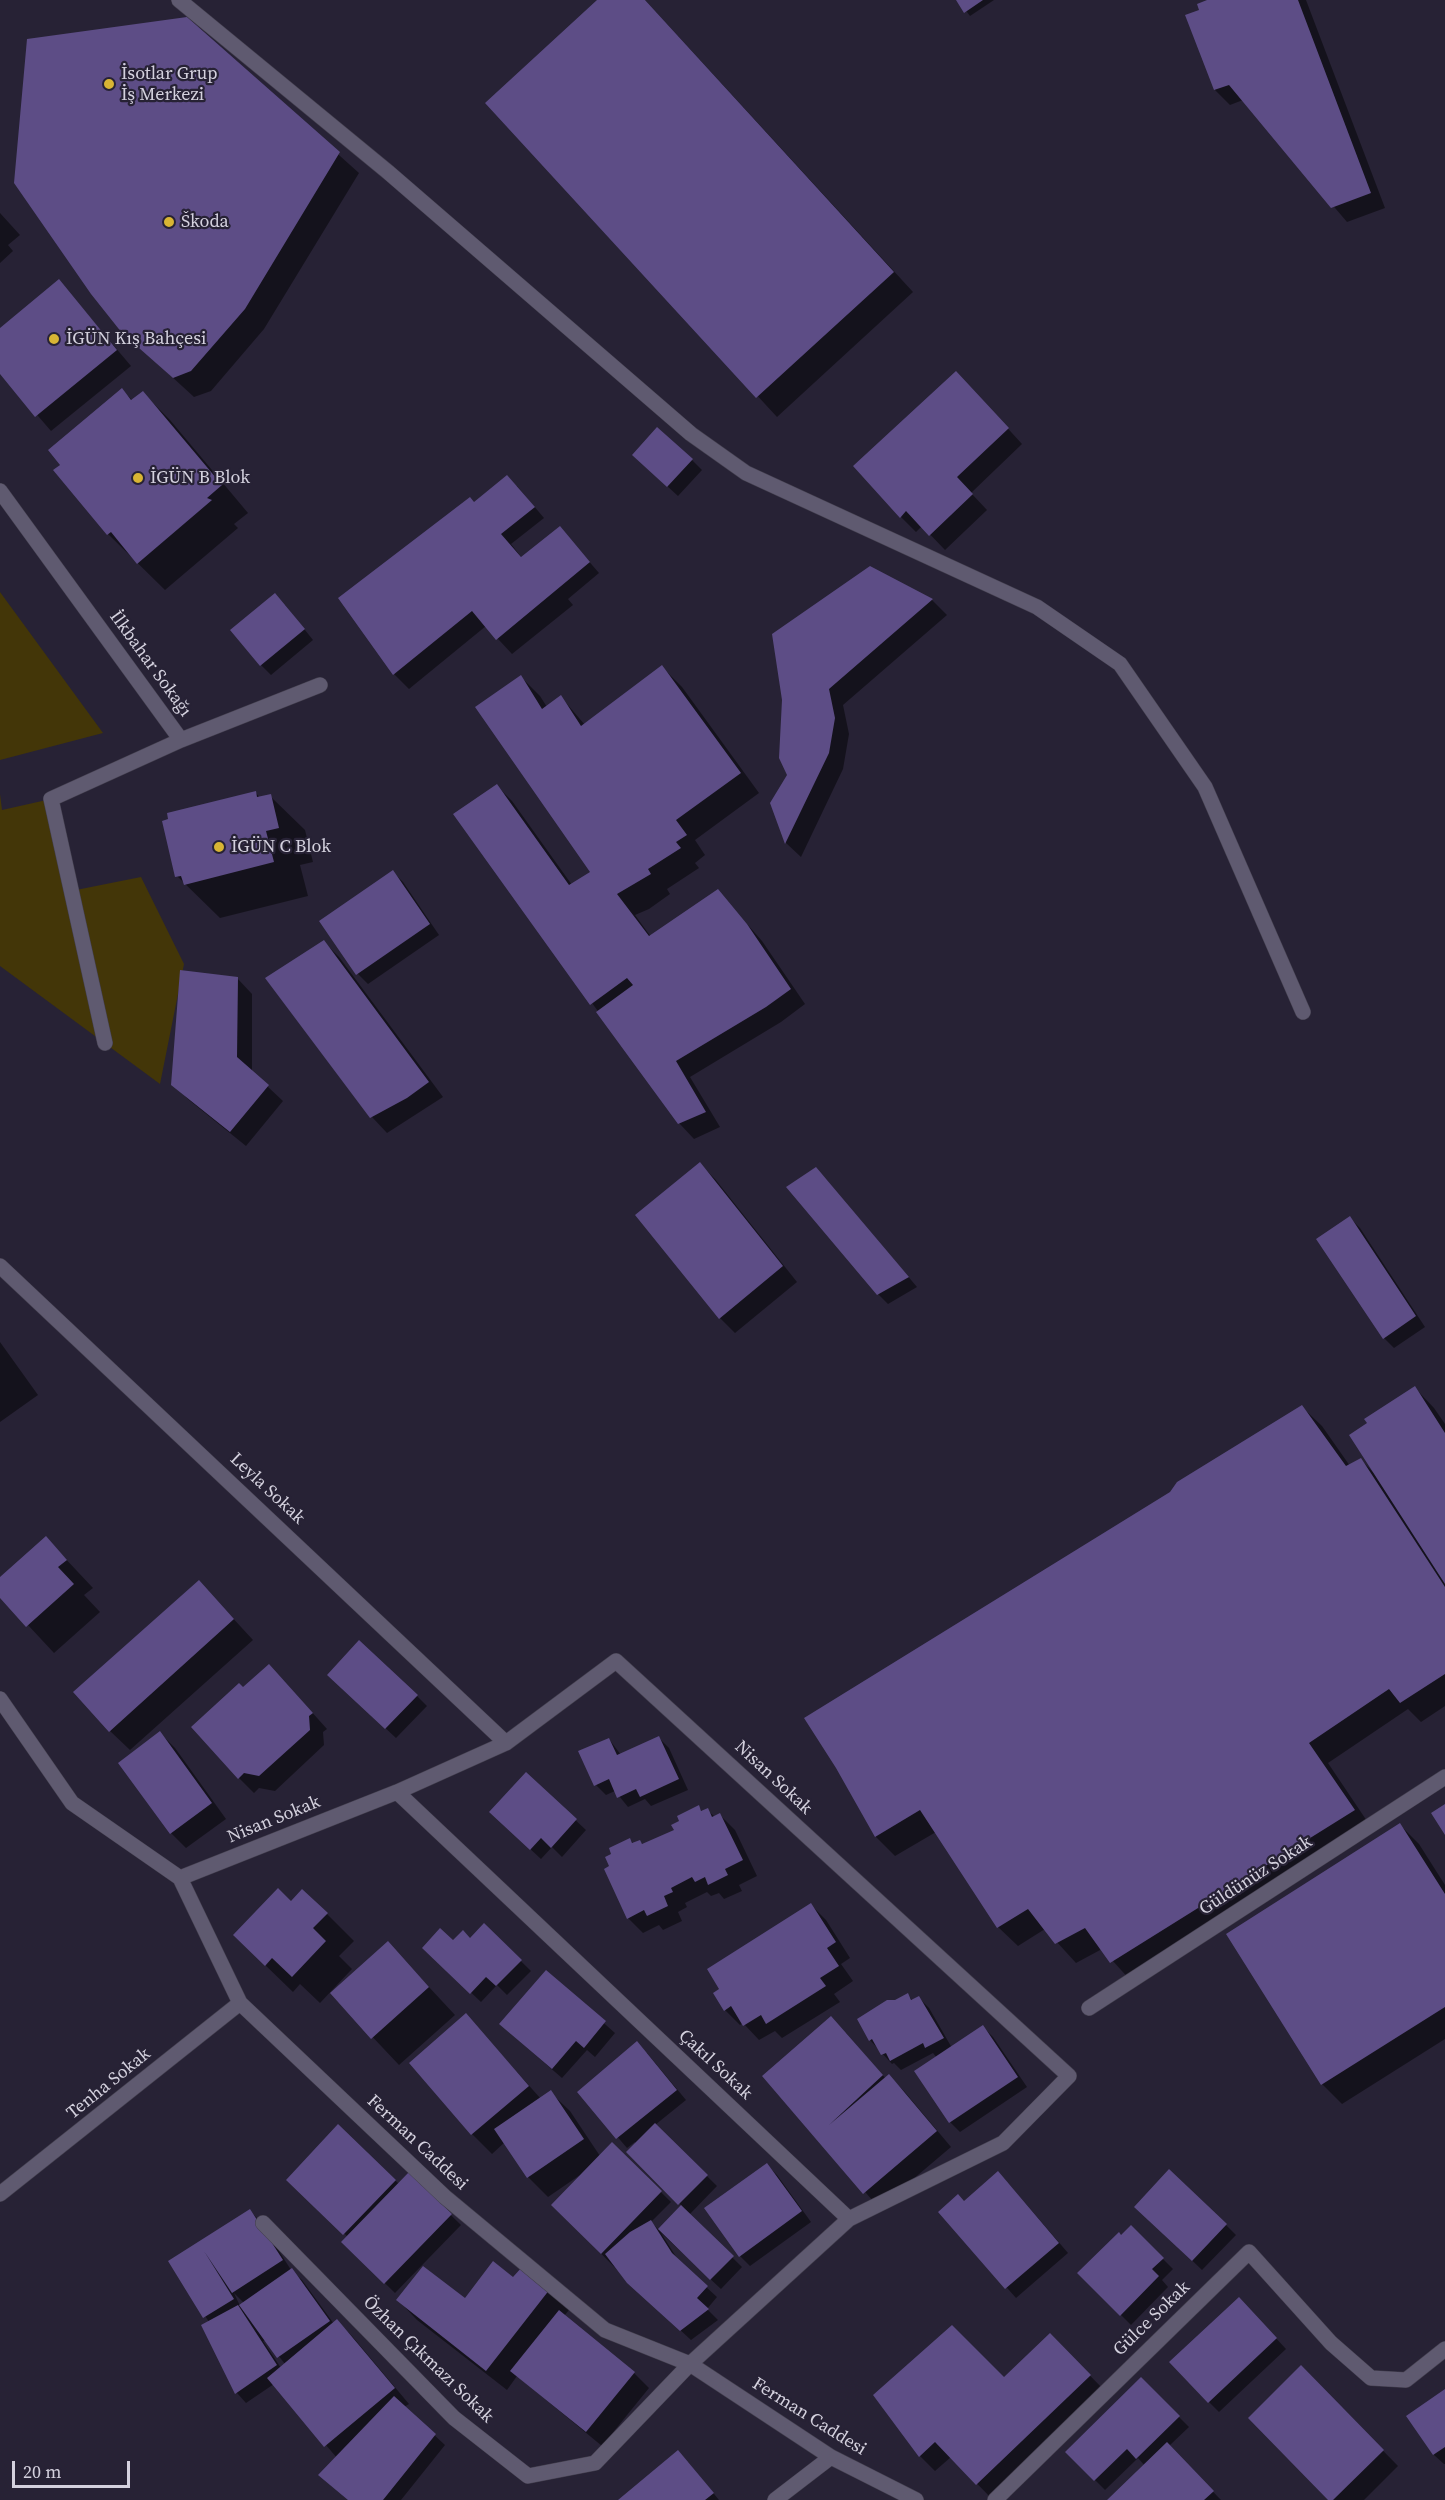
<!DOCTYPE html>
<html>
<head>
<meta charset="utf-8">
<style>
  body { margin:0 }
  #map { position:relative; width:1445px; height:2500px; overflow:hidden; background:#272235; font-family:"Source Serif 4",serif }
  canvas { display:block }
  .scale { position:absolute; left:12px; top:2461px; width:118px; height:27px; box-sizing:border-box; border:3px solid #d4d1de; border-top:0; padding-left:8px; font-size:18px; line-height:21px; white-space:nowrap; color:#d4d1de; -webkit-text-stroke:4px #272235; paint-order:stroke }
</style>
</head>
<body>
<div id="map">
<canvas width="1445" height="2500"></canvas>
<div class="scale">20 m</div>
</div>
<script>
const g = document.querySelector('canvas').getContext('2d');
g.lineJoin = 'round';
function fill(path, color) {
  g.fillStyle = color;
  g.fill(path, 'evenodd');
}
function trace(path, color, width, dash) {
  g.strokeStyle = color;
  g.lineWidth = width;
  g.lineCap = dash ? 'butt' : 'round';
  g.setLineDash(dash || []);
  g.stroke(path);
}
function drawText(font, color, halo, rows, align = 'center') {
  g.font = font + ' "Source Serif 4",serif';
  g.lineWidth = 4.5;
  g.setLineDash([]);
  g.textBaseline = 'middle';
  g.strokeStyle = halo;
  g.fillStyle = color;
  for (const [text, x, y, turn = 0] of rows) {
    g.save();
    g.translate(x, y);
    g.rotate((+turn || 0) * Math.PI / 180);
    g.textAlign = isNaN(turn) ? turn : align;
    if (halo) g.strokeText(text, 0, 0);
    g.fillText(text, 0, 0);
    g.restore();
  }
}
const green = new Path2D(`
  M0,592L103,733L0,760Z
  M0,794L2,810L51,799L71,891L141,877L184,964L160,1084L0,966Z`);
const shadow = new Path2D(`
  M599,0H645L913,292L777,417L487,103Z
  M958,0H994L970,16Z
  M1211,0H1306L1385,208L1347,222L1243,100L1230,105L1215,90L1201,11Z
  M186,18L359,173L264,329L211,391L194,397L123,332Z
  M0,213L20,235L8,245L13,251L0,263Z
  M59,281L131,366L51,431L0,372V329Z
  M971,388L1022,444L971,493L987,510L945,550L922,526L916,532L901,517Z
  M122,390L133,401L143,393L170,420L248,513L234,524L238,528L165,590L108,534L55,471Z
  M692,460L702,470L678,496L644,465Z
  M517,486L544,518L511,544L522,558L560,528L599,573L568,599L573,605L512,654L486,626L409,689L394,674L474,504Z
  M870,568L932,600L947,615L843,705L849,734L843,769L801,857L786,843L772,803L789,776Z
  M285,605L313,640L271,675L261,665Z
  M662,667L682,687L759,793L695,840L705,855L695,863L699,868L667,889L670,894L649,909L635,915L651,937L718,891L762,941L805,1004L781,1022L690,1077L720,1127L694,1139L679,1123L455,814L497,786L512,801L572,885L592,872L521,677L540,696L547,707L561,697L585,725Z
  M256,793L260,798L270,796L305,830L313,862L300,865L308,896L220,918L177,876Z
  M393,872L403,882L439,935L368,984L358,974L321,921Z
  M324,942L339,957L443,1097L387,1133L372,1117L267,979Z
  M237,978L252,994V1072L283,1101L246,1146L189,1100L173,1085Z
  M700,1164L715,1179L797,1282L735,1333L720,1318L637,1215Z
  M816,1169L826,1179L917,1287L888,1304L878,1294Z
  M1350,1218L1360,1228L1425,1327L1394,1348L1384,1338Z
  M0,1342L38,1395L0,1422Z
  M1415,1388L1434,1408L1445,1424V1706L1421,1722L1408,1709L1328,1763L1373,1830L1131,1981L1102,1949L1076,1963L1045,1929L1018,1946L998,1927L936,1832L895,1856L876,1837L837,1767L1171,1493L1302,1407L1322,1426L1350,1466L1361,1460L1373,1472Z
  M46,1538L93,1588L84,1595L100,1612L54,1653L0,1595V1579Z
  M218,1602L253,1640L130,1750L110,1731Z
  M284,1681L327,1729L323,1732L324,1745L275,1791L259,1788L254,1793L239,1778L243,1689Z
  M339,1685L417,1696L427,1706L396,1738Z
  M160,1733L175,1748L226,1819L186,1848L171,1833L120,1763Z
  M659,1738L669,1748L688,1790L651,1806L645,1799L628,1807L615,1791L606,1795L596,1785L580,1752L609,1739L621,1755Z
  M526,1774L586,1830L562,1857L552,1847L541,1859L501,1822Z
  M698,1807L703,1812L707,1810L715,1817L720,1815L735,1830L757,1876L739,1885L742,1891L724,1899L719,1893L711,1896L707,1892L685,1903L687,1907L678,1912L682,1921L663,1930L659,1925L643,1933L628,1918L611,1867L630,1840L634,1844L640,1842L644,1845L676,1830Z
  M1400,1825L1419,1844L1445,1885V2039L1342,2104L1322,2084Z
  M291,1903L327,1914L354,1941L339,1956L352,1969L320,2003L300,1984L293,1992L262,1962Z
  M811,1905L826,1920L850,1958L841,1964L853,1981L834,1994L840,2002L782,2038L775,2031L759,2040L743,2023L740,2025L725,2010Z
  M484,1925L531,1971L507,1995L497,1985L481,2002L424,1948L471,1940Z
  M388,1943L455,2015L399,2065L332,1994Z
  M546,1972L615,2033L595,2057L587,2050L562,2078L511,2034Z
  M908,1995L913,2001L919,1998L929,2008L952,2048L983,2027L993,2037L1027,2087L960,2132L950,2122L937,2058L933,2053L901,2070L894,2063L892,2064L870,2040L895,2002Z
  M466,2015L541,2099L550,2092L570,2111L600,2156L612,2144L671,2202L651,2222L659,2230L682,2206L628,2152L636,2144L635,2142L627,2148L579,2092L647,2053L686,2100L655,2125L717,2186L689,2215L742,2267L721,2289L661,2233L680,2263L717,2297L707,2309L718,2320L691,2340L639,2292L553,2205L580,2175L548,2197L528,2177L505,2142L492,2154L472,2134Z
  M846,2033L886,2079L889,2076L904,2091L951,2147L879,2208L765,2076Z
  M338,2126L399,2184L409,2174L461,2225L395,2293L343,2242L348,2237L288,2179Z
  M767,2165L777,2175L811,2222L750,2266L740,2256Z
  M1008,2183L1068,2253L1016,2298L940,2212Z
  M250,2211L260,2221L291,2270L302,2280L334,2324L337,2321L352,2336L409,2404L404,2407L445,2445L401,2500H349L337,2458L274,2384L246,2403L237,2393L203,2326L209,2322L170,2262ZM234,2293L244,2303L240,2306ZM266,2340L285,2364L281,2368L263,2341Z
  M1146,2216L1226,2225L1236,2235L1202,2270Z
  M1131,2227L1173,2269L1162,2280L1168,2287L1131,2325L1079,2273Z
  M514,2279L549,2290L569,2310L564,2316L634,2373L649,2388L602,2446L517,2376L507,2390L417,2320L398,2300H465Z
  M1249,2309L1286,2349L1219,2412L1209,2402Z
  M1065,2350L1105,2391L992,2499L951,2457L935,2471L920,2456L875,2395L1004,2379Z
  M1301,2367L1398,2466L1364,2500H1330Z
  M1141,2379L1189,2427L1169,2446L1221,2500H1109L1145,2466L1138,2458L1105,2490L1067,2452Z
  M1445,2391V2464H1444L1434,2455Z
  M688,2462L719,2500H620Z`);
const building = new Path2D(`
  M597,0H645L894,272L756,398L485,103Z
  M956,0H983L964,13Z
  M1207,0H1298L1371,193L1331,208L1229,85L1214,90L1185,15L1199,10L1197,4Z
  M187,17L340,152L245,309L191,371L173,378L122,333L91,294L14,183L27,39Z
  M59,279L117,350L35,417L0,374V328Z
  M956,371L1009,428L957,477L973,494L929,536L906,511L900,518L853,466Z
  M122,388L131,400L143,391L222,485L207,498L212,500L137,564L111,532L107,535L53,470L60,465L48,450Z
  M657,427L693,459L667,487L632,455Z
  M507,475L535,507L501,534L521,557L560,526L590,562L496,640L472,611L393,675L338,598L470,497L474,502Z
  M870,566L933,599L829,689L835,718L829,753L785,844L770,803L787,775L779,758L782,700L772,634Z
  M275,593L305,629L260,666L230,630Z
  M662,665L741,773L676,820L687,835L676,842L681,848L648,869L651,874L617,894L649,936L718,889L747,924L791,989L766,1007L676,1061L706,1112L678,1124L596,1012L633,985L627,978L590,1005L453,814L497,784L569,885L590,872L475,707L521,675L542,709L561,695L581,726Z
  M256,791L257,797L271,794L279,828L266,831L274,862L184,885L181,876L175,877L162,821L168,819L167,813Z
  M393,870L430,924L356,975L319,921Z
  M324,940L429,1082L407,1098L370,1118L265,978Z
  M180,970L238,977L237,1057L269,1085L230,1132L171,1085Z
  M700,1162L783,1266L719,1319L635,1215Z
  M816,1167L909,1277L877,1295L786,1187Z
  M1350,1216L1416,1316L1383,1339L1316,1239Z
  M1415,1386L1445,1433V1584L1349,1435L1367,1423L1364,1419Z
  M1302,1405L1346,1466L1361,1458L1445,1587V1674L1400,1703L1389,1689L1309,1743L1355,1810L1110,1963L1085,1928L1055,1944L1028,1909L997,1928L920,1810L875,1837L836,1768L804,1718L1170,1492L1177,1482Z
  M46,1536L67,1560L58,1567L74,1584L26,1627L0,1598V1577Z
  M199,1580L234,1619L109,1732L73,1692Z
  M359,1640L418,1695L385,1729L327,1675Z
  M269,1664L313,1713L309,1716L310,1730L259,1776L244,1773L238,1779L191,1727L239,1683L243,1687Z
  M160,1731L212,1803L170,1834L118,1763Z
  M659,1736L679,1779L640,1797L636,1789L617,1798L609,1779L594,1786L578,1751L609,1738L617,1755Z
  M526,1772L577,1819L551,1848L541,1838L530,1850L489,1812Z
  M1445,1804V1835L1431,1813Z
  M699,1805L701,1811L708,1808L712,1817L720,1813L743,1860L725,1869L728,1875L708,1885L705,1877L695,1882L692,1877L671,1888L673,1892L664,1896L668,1906L647,1916L644,1910L627,1919L604,1869L609,1866L605,1857L611,1854L609,1848L630,1838L632,1843L640,1840L642,1844L674,1830L671,1825L679,1821L677,1816Z
  M1400,1823L1445,1894V2007L1321,2085L1226,1934Z
  M278,1888L291,1901L302,1889L328,1913L313,1928L326,1941L292,1977L272,1958L265,1966L233,1935Z
  M811,1903L836,1942L827,1948L839,1966L820,1978L826,1986L766,2024L761,2015L743,2026L731,2006L724,2011L713,1993L719,1989L707,1969Z
  M484,1923L522,1960L496,1986L486,1977L470,1994L422,1948L440,1928L453,1940L463,1930L470,1938Z
  M388,1941L429,1987L371,2039L330,1993Z
  M546,1970L606,2021L584,2048L576,2041L552,2069L499,2024Z
  M908,1993L911,2000L919,1996L944,2038L925,2048L923,2043L890,2061L886,2053L881,2055L872,2039L869,2041L857,2019L887,2000H895Z
  M466,2013L529,2086L471,2135L409,2063Z
  M831,2016L883,2075L829,2125L889,2074L937,2131L863,2194L762,2076Z
  M983,2025L1018,2077L949,2123L914,2071Z
  M637,2041L677,2090L616,2139L577,2092Z
  M551,2090L584,2139L527,2178L494,2129Z
  M655,2123L708,2175L678,2205L626,2152Z
  M338,2124L396,2180L343,2235L286,2180Z
  M612,2142L662,2191L601,2254L551,2205Z
  M767,2163L802,2211L739,2257L704,2208Z
  M1169,2169L1227,2224L1192,2261L1134,2207Z
  M998,2171L1059,2243L1005,2289L938,2212L958,2194L964,2201Z
  M409,2172L452,2214L384,2284L341,2242Z
  M681,2205L734,2256L710,2280L658,2229Z
  M250,2209L283,2260L232,2293L204,2251L234,2299L203,2318L168,2261Z
  M651,2220L672,2253L708,2286L697,2298L709,2309L680,2331L627,2283L605,2254L630,2232Z
  M1131,2225L1164,2258L1152,2269L1159,2276L1120,2316L1077,2273L1119,2232L1121,2235Z
  M493,2261L513,2277L522,2267L550,2289L486,2371L396,2300L423,2266L465,2298Z
  M292,2268L330,2321L277,2358L239,2305Z
  M1239,2297L1277,2338L1208,2403L1169,2362Z
  M238,2305L277,2365L235,2394L201,2325Z
  M559,2310L635,2372L586,2432L510,2371Z
  M337,2319L395,2388L324,2447L267,2378Z
  M952,2325L1004,2377L1050,2333L1091,2375L976,2485L935,2442L919,2457L873,2395Z
  M1301,2365L1384,2450L1333,2500H1328L1248,2418Z
  M1141,2377L1180,2416L1136,2459L1127,2449L1094,2481L1065,2452Z
  M1445,2389V2447L1433,2455L1406,2416Z
  M394,2396L436,2434L383,2500H348L318,2475Z
  M1167,2442L1214,2491L1204,2500H1107Z
  M678,2450L714,2493L705,2500H618Z`);
const street = new Path2D(`
  M179,0L388,172L691,434L746,473L1037,607L1120,664L1205,787L1303,1012
  M0,491L181,740L320,685
  M105,1043L51,799L181,740
  M0,1266L506,1743
  M0,1699L72,1803L180,1878L240,2003L445,2197L605,2330L690,2364L831,2457L916,2500
  M180,1878L397,1792L506,1743L616,1661L1069,2076L1003,2143L849,2219
  M1089,2008L1445,1777
  M0,2194L240,2003
  M263,2223L454,2418L528,2476L595,2463L690,2364L849,2219L397,1792
  M775,2500L831,2457
  M995,2500L1249,2252L1331,2343L1371,2378L1406,2380L1445,2349`);
const markers = [
  [109,84,6,"#d8b434"],
  [169,222,6,"#d8b434"],
  [54,339,6,"#d8b434"],
  [138,478,6,"#d8b434"],
  [219,847,6,"#d8b434"]
];
const poiNames = [
  ["İsotlar Grup",121,74],
  ["İş Merkezi",121,95],
  ["Škoda",181,222],
  ["İGÜN Kış Bahçesi",66,339],
  ["İGÜN B Blok",150,478],
  ["İGÜN C Blok",231,847]
];
const streetNames = [
  ["İlkbahar Sokağı",150,664,54],
  ["Leyla Sokak",267,1489,43],
  ["Nisan Sokak",773,1778,43],
  ["Nisan Sokak",274,1820,-22],
  ["Güldünüz Sokak",1256,1876,-33],
  ["Çakıl Sokak",715,2065,43],
  ["Tenha Sokak",109,2084,-39],
  ["Ferman Caddesi",417,2143,43],
  ["Gülce Sokak",1152,2319,-44],
  ["Özhan Çıkmazı Sokak",428,2360,44],
  ["Ferman Caddesi",809,2417,32]
];
fill(green, '#433608');
fill(shadow, '#0007');
fill(building, '#5d4d86');
trace(street, '#433f4e', 16);
trace(street, '#5f5a70', 15);
for (const [x, y, r, color] of markers) {
  const dot = new Path2D();
  dot.arc(x, y, r, 0, 2 * Math.PI);
  g.fillStyle = color;
  g.fill(dot);
  trace(dot, '#272235', 2);
}
drawText('18px', '#d4d1de', '#272235', poiNames, 'left');
drawText('18px', '#d4d1de', '#272235', streetNames);
</script>
</body>
</html>
